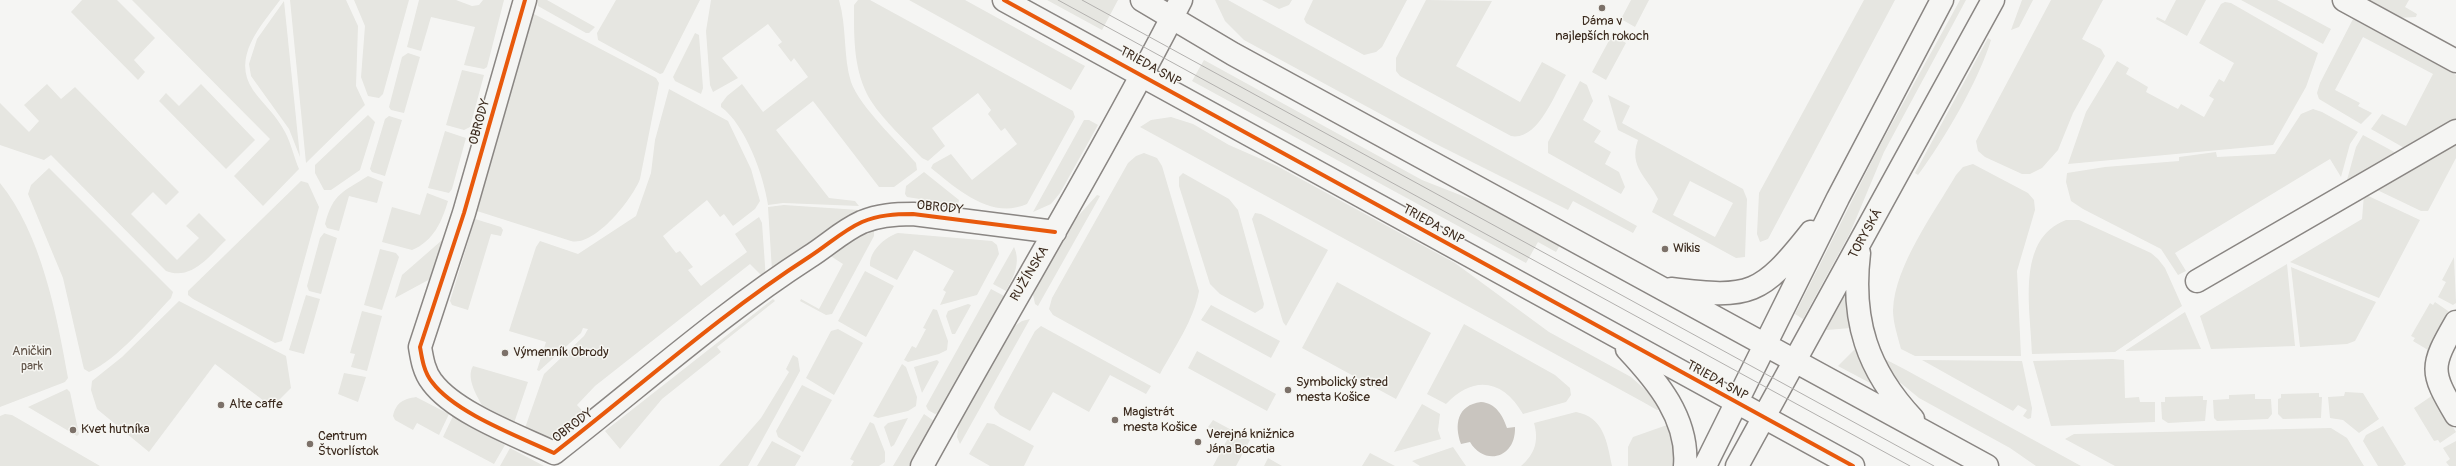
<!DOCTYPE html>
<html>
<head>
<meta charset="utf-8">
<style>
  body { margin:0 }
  canvas { display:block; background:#f5f5f3 }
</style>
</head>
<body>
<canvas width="2456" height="466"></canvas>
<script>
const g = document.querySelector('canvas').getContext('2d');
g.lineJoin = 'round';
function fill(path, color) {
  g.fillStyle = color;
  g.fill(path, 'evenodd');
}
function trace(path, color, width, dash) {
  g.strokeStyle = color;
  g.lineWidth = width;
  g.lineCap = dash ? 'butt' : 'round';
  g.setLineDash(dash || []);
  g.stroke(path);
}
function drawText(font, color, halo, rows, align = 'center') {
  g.font = font + ' Pangolin,sans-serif';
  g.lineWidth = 3;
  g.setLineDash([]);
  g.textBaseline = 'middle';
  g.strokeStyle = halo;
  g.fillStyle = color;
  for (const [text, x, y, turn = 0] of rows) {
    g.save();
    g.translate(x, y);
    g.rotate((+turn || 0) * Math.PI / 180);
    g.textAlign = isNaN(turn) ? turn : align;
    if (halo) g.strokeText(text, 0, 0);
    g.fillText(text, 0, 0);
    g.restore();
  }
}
const green = new Path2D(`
  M82,0H117L155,38L134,60L145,72L138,80L71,12Z
  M132,0H280C261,26 231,57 253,90C263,104 277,116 285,132C291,143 294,157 299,169L263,206L234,176L270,139Z
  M290,0H346L358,26L356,86L365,105L306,163Z
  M354,0H409L383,94L379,98L368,96L361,77L365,26Z
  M419,0H456L472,6L479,5L483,0H504L487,67L484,69L464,65L475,27L431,17L421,51L407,47Z
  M537,0H547L595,27L589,33H586L538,6Z
  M616,0H700L663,73L660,74L598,40L597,33Z
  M711,0H839C847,27 843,57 851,82C860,107 898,142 916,163L917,170L894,187H879L813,101L776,130L829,198L855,201L859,206L783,203L768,205C764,176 745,124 721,107V104L727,96L742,84L763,112L808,77L794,58L791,62L778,45L782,42L768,24L722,58L738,78L713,92L710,85L706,31Z
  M858,0H870L1073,111L1075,117L1027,204C991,220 957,189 931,168L933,164L951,154L972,180L1017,144L1005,128L1001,131L988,114L991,110L978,93L932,128L945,146L928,161L922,158C905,140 884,121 871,101C853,72 854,37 854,5Z
  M909,0H965L1085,66L1071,90Z
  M1047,0H1118L1102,30Z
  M1215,0H1228L1637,226L1633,233L1573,201L1568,210L1434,143L1244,40L1225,21Z
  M1262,0H1292L1289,5L1279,9Z
  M1313,0H1407L1382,47L1376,52L1364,55L1306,23L1304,19Z
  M1426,0L1492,1L1456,66L1520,102L1542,62L1566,75C1554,95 1538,141 1511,136L1400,76L1396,71V58Z
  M1631,0H1649L1635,27L1621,19Z
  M1864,0H1895L1768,239L1760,242L1757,234L1759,193Z
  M1960,0H1966L1884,152L1850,233L1803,319L1795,314L1878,149Z
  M2022,0H2033L2019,27L2011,30Z
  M2051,0H2103L2082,39L2101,49L2105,56L2073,113L2058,150L2042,168L2030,174H2022L1985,157L1978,151L1976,141Z
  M2176,0H2206L2187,36L2156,19L2157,17L2165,21Z
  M2241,0H2277L2331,29L2323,44Z
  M2362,0H2409L2405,7L2417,14L2416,17L2397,18Z
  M284,1L300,157L289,129L251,76L249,64L257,39Z
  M2225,2L2231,3L2318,53L2306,87L2273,145L2068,164L2086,112L2117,61L2129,68L2126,74L2148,87L2146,92L2178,109L2181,104L2204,117L2214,99L2209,96L2219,79L2224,82L2234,63L2199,43L2221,4Z
  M534,14L656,78L659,83L640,179C633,198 595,247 571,241L477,211L532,16Z
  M2353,19L2456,75V119L2406,149L2371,129L2382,114L2406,126L2433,74L2363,37L2335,90L2360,103L2358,106L2372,113L2361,124L2319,99L2317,93L2320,83Z
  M695,33L699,35L703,88L701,94L675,81L673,77Z
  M1612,35L1626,43L1606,80L1592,72Z
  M1988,38L1991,40C1979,80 1944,140 1918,175L1915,173Z
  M408,53L420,57L404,113L391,110L389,107L402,57Z
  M1204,60L1422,180L1483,204L1560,245L1556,252L1538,242L1526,263L1192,81Z
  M462,70L484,75L470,127L464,130L446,125Z
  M1580,81L1587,85L1593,101L1583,120L1601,131L1594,142L1611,152L1605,164L1619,172L1625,187L1621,194L1548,153V142Z
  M47,84L61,99L75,87L179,192L166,205L153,192L131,214L177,260L199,238L186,226L199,213L226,240C209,256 192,281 166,271L51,155L44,160L41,159L0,145V103L29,132L39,121L24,105Z
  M201,84L255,140L226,169L159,101L166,93L179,106Z
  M669,89L728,121L751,169L760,201L755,209L733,226L724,214L720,217L707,200L663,236L676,253L680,251L693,267L688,270L701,286L747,252L735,234L759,217L762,223L766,280L750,264L595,386L577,405L589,418C569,432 561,439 535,438L525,428L544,374L584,336L588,329L583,328L581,333L539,371L537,370L546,342L509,331L536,247L540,241L578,254L636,216L651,173L655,140Z
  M1608,95L1630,106L1622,123L1743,189L1747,199L1745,257L1736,258L1652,212L1658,199C1648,178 1628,167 1638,140L1618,130ZM1690,181L1733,203L1715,237L1673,215Z
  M2313,109L2322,112L2358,132L2350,144L2341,177L2330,159L2320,165L2175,253L2186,271L2178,275L2161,249L2083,209L2071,201L2066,182L2067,173L2105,167L2179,161V157L2216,152L2217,157L2275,154L2301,114Z
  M368,115L375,122L360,170L331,190H324L315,173V165Z
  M389,116L402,120L385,176L372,172L370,169L385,119Z
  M1171,117L1193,124L1229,145L1277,166L1455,263L1549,332L1631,377L1649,393L1660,409L1657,410L1643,402L1140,127L1151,120Z
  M1084,120H1089L1098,125L1060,193L1051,204L1033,212Z
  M445,131L466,138L452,189L449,193L428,188Z
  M2363,135L2398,154L2354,180H2347L2356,147Z
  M2456,140V158L2428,211H2421L2373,188Z
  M1144,153L1157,158L1162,166L1199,291C1194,320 1174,348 1160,374L1053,315L1049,309L1052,298L1128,163L1136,156Z
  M1973,164L2028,193L2034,200L2035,210L2017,271L2021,356H1915L1901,349C1898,337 1893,323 1893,310C1895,265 1934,213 1956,175L1963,167Z
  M49,168L173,292L171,298C150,320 117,360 89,372L84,369L83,365L63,278L28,194L31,185Z
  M924,172L959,200L958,205L907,197L905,194L906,186Z
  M1183,173L1229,199L1238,210L1264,304L1263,308L1255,313L1220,294L1210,284L1179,186V177Z
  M368,176L383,182L377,203L349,196L339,231L327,228L325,224C333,193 343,192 368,176Z
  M301,181L308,183L319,207L282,341L275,343L193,299L188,295V291Z
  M0,183C41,233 57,315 68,378L65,382L0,407Z
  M427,193L448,201C442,221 434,241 412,250L382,242L392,207L420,215Z
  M2364,194L2420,220L2379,298L2290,262L2362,219Z
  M1097,195L1100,196L1038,306L1035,304L1032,290L1062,234Z
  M784,205L859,210L858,213L772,271L768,207Z
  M1255,213L1261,214L1328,250L1286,326L1283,322L1252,219Z
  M475,219L501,227L503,230L501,236L491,234L468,310L452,305L450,301Z
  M2066,220H2079L2151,253L2158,259L2165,268L2182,306L2115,352L2032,354C2031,310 2015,239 2066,220Z
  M869,230L874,231V236L832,314L826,315L800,301L801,299L819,309L843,264L829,255Z
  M324,233L337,238L321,294L309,291L307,286L320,238Z
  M898,233L992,241L997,245L999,254L977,295L940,305L946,292L943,290L954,271L914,250L897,280L870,266C869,251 885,237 898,233Z
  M449,234L432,278L395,298L402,275Z
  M1014,247C1021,262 1014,277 1006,291L993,284Z
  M380,249L396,253L399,257L382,310L364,305Z
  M2454,257L2456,303L2453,305L2438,297L2446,282L2442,280Z
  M2287,264L2295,346L2211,349L2200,316Z
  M2291,267L2376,302L2355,341L2347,344L2300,347Z
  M865,271L894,286L866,337L838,321Z
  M1337,282L1431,333L1396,399L1302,348Z
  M991,289L1004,296L938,413L935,414L928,410L926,406Z
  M306,295L320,299L304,354L289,350Z
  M1847,295L1851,328L1826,330L1844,297Z
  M773,299L775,301L717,347L721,352L662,399L620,449L605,431Z
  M179,301L286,356L291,388L272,407L215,364L149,452L97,409L91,390L92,381L122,357Z
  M2435,302L2451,313L2431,349L2428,350L2413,341L2415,338L2411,336L2430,303L2433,305Z
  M968,304L971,305L970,307L955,334H952L946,316L948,311Z
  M1211,305L1280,341L1271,358L1201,320Z
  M933,309L937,310L948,341L947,350L939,354L908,362L904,360L912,346L916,348L926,329L923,328Z
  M362,311L382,316L367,371L351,367L355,354L350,353Z
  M2185,312L2201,349L2125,351Z
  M1030,319L960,444L957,437L959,422L1010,329L1022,321Z
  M1464,324L1555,375L1570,388L1571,395L1566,402L1523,414C1504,380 1474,374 1446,404L1427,394Z
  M1041,326L1151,386L1146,394L1110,375L1089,412L1053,392L1030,431L1000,415L994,408L995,404L1035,331Z
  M838,329L863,343L834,395L806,378L831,331Z
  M1857,347L1874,383L1872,384L1838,366Z
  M1197,351L1276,394L1267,411L1188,368Z
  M793,355L798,358L800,371L748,466H719L761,418L789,372L786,369Z
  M1881,357L1906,370L2081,466H2036L2010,448L1919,398L1891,375Z
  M2113,359L2124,360L2125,398L2139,397L2140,402H2155V422L2051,426L2033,361Z
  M937,360L939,362L922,393L914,367Z
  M1922,360L2022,361L2032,408L2031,418L2028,419L2023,416L2027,410L2018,405L2013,411Z
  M902,364L906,367L917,397L916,406L908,411L878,418L873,416Z
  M473,366L528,382L514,423L485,411C479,399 465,379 473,366Z
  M344,373L366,377L358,402L338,394Z
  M802,385L832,400L803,452L778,437L776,431Z
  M67,389L70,392L79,434L77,436L28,407Z
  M2345,392L2363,393L2379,419L2359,433L2343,420L2330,418L2328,397L2344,396Z
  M2319,393V397H2322L2321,418L2283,419L2278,414V399L2281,398V394Z
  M2255,394V399H2271L2272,414L2268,419L2217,421L2214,418L2213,400L2229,399V395Z
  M2433,395L2456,432L2440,443L2438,440L2434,441L2414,408Z
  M2203,396V400H2207L2205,421L2168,423L2162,419L2161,402H2165V397Z
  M416,397L449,414L439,435L417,423L413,430L395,420L393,416C396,402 404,399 416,397Z
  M1422,404L1440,414L1438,430L1441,439L1394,452Z
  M1576,412C1604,417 1607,442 1612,466H1521C1535,454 1539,441 1534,423Z
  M5,414L12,415L100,466H0V416Z
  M924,414L934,421L909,466H893Z
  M453,416L505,445L494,464L443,437Z
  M908,418L894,445L891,447L884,427L888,423Z
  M1213,420L1250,440L1236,466H1213L1228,438L1208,427Z
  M870,422L874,424L885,452V462L879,466H851L854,461L850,459Z
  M987,423L994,424L1034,446L1024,466H990L969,454Z
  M1667,425L1671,437L1675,466H1628V447L1633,437Z
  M2383,426L2406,464L2403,466H2378L2363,441L2366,435Z
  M2331,428L2347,438L2364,466H2115L2065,439L2074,434Z
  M772,441L801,456L795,466H757Z
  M2456,441V466H2449L2446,462L2450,459L2443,448Z
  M1453,447L1466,466H1420L1412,461Z
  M510,448L544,466H500Z
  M1370,453L1395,466H1362Z
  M1268,458L1282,466H1264Z`);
const water = new Path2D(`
  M1481,402C1496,403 1503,416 1507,428L1515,427C1516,459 1484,466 1470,442L1461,444C1454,425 1457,405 1481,402Z`);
const minor = new Path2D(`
  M525,0L464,213L420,347C422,359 424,372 432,382C455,413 518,436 554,453C638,388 719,315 809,257C828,245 842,231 862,222C879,215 895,214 913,214L1055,232
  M1004,0L1853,466
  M1142,0L1233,54L1987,466
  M2344,0L2456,61
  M1859,253C1851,320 1867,370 1913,419
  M2197,281L2456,131
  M1671,289C1751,299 1761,295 1811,232
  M2456,322C2430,367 2430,371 2456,415
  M1627,349C1657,381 1689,419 1685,466
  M922,466C1008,310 1100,158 1181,0
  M1705,466L1838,198L1942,0
  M1737,466L1993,0`);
const tram = new Path2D(`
  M1058,0L1910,466
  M1082,0L1934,466`);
const cycleway = new Path2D(`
  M525,0L464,213L420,347C422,359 424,372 432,382C455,413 518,436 554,453C638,388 719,315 809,257C828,245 842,231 862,222C879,215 895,214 913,214L1055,232
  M1004,0L1853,466`);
const markers = [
  [1602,8,4,"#7c7169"],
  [1665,249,4,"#7c7169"],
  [505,353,4,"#7c7169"],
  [1288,390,4,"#7c7169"],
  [221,405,4,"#7c7169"],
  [1115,420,4,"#7c7169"],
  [73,430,4,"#7c7169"],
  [1198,442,4,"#7c7169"],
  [310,444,4,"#7c7169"]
];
const poiNames = [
  ["Dáma v",1602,22,"center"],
  ["najlepších rokoch",1602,37,"center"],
  ["Wikis",1673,249],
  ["Výmenník Obrody",513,353],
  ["Symbolický stred",1296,383],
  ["mesta Košice",1296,398],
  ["Alte caffe",229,405],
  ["Magistrát",1123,413],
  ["mesta Košice",1123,428],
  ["Kvet hutníka",81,430],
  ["Verejná knižnica",1206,435],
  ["Jána Bocatia",1206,450],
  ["Centrum",318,437],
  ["Štvorlístok",318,452]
];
const streetNames = [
  ["TRIEDA SNP",1150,67,29],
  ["OBRODY",480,122,-74],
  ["OBRODY",940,208,6],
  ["TRIEDA SNP",1433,225,29],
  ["TORYSKÁ",1866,234,-61],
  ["RUŽÍNSKA",1030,274,-59],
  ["TRIEDA SNP",1717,381,29],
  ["OBRODY",573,426,-37]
];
const parkNames = [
  ["Aničkin",32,352],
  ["park",32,367]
];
fill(green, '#e6e6e1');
fill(water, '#c9c5bf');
trace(minor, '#8a8683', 25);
trace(minor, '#f5f5f3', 22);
trace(tram, '#b2b0ae', 1);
trace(cycleway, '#e8590c', 4);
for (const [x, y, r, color] of markers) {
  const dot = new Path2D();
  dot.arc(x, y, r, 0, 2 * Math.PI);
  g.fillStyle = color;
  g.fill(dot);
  trace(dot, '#f6f6f2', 1.5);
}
drawText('13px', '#3b2a1e', '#f6f6f2', poiNames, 'left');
drawText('13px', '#3b2a1e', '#f6f6f2', streetNames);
drawText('13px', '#63564b', '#f6f6f2', parkNames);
</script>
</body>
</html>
